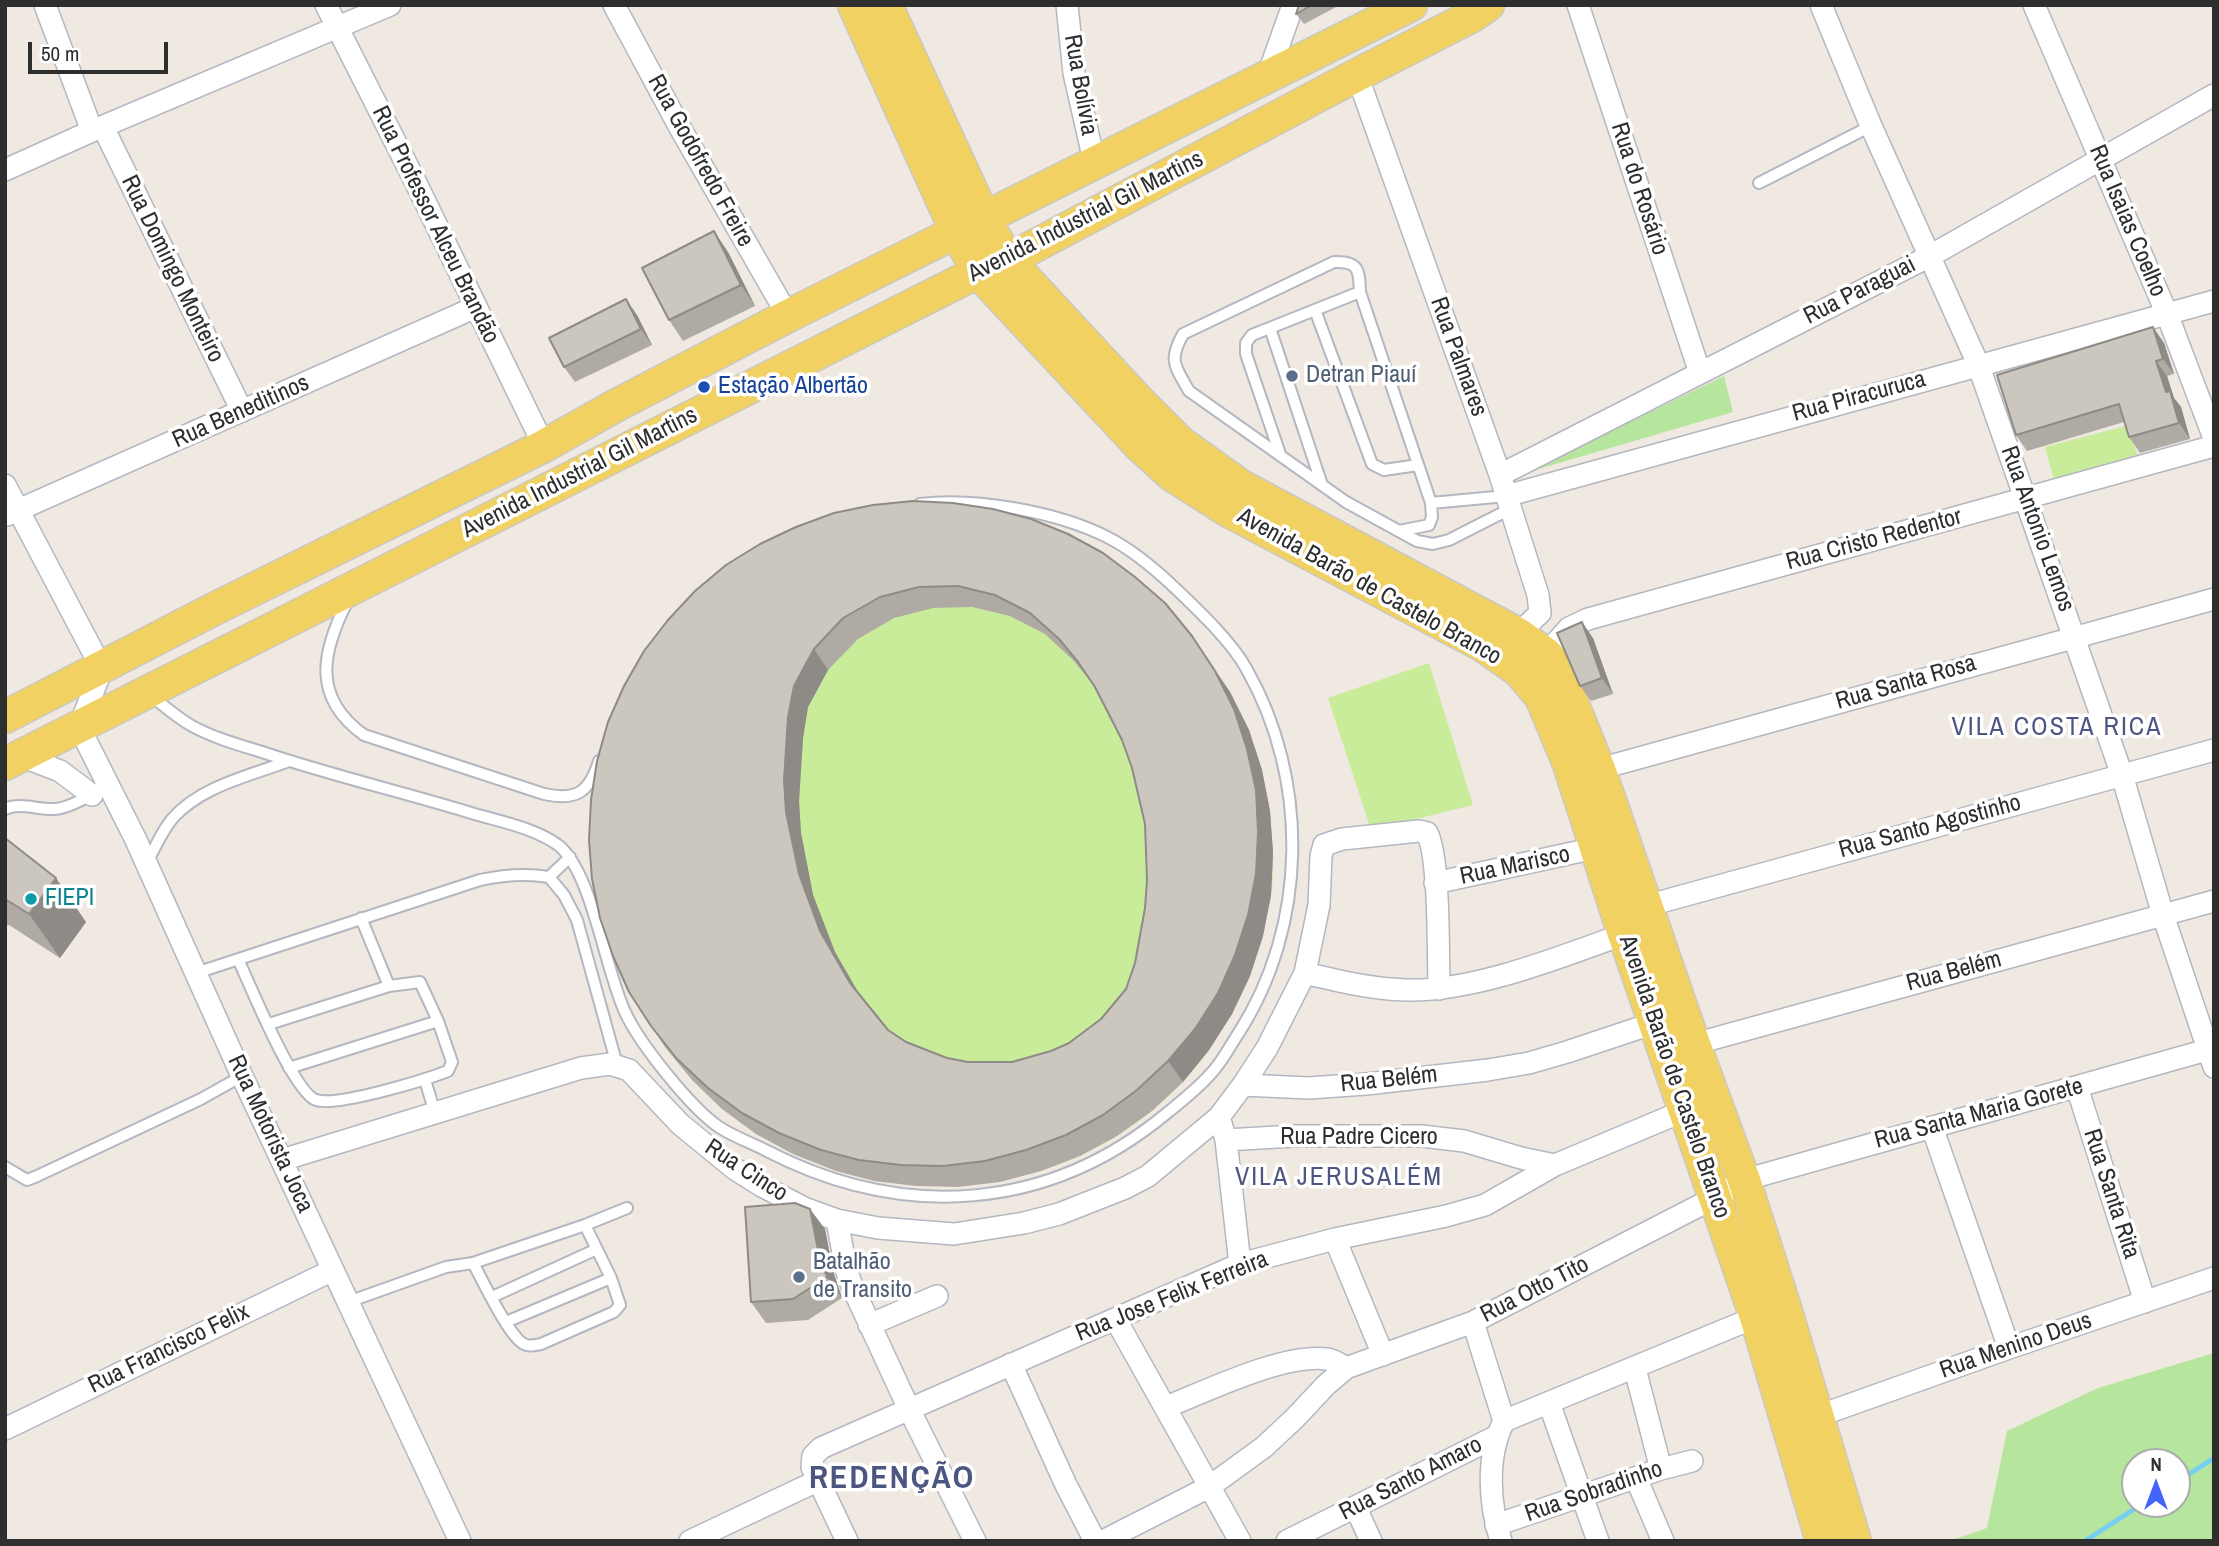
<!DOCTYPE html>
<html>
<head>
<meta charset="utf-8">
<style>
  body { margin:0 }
  #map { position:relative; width:2219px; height:1546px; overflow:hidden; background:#efe9e1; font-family:"Archivo Narrow",sans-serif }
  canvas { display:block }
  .frame { position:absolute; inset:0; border:7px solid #2e2e2e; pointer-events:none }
  .north { position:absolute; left:2121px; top:1448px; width:70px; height:70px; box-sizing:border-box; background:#fff; border:2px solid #ababab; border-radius:50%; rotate:0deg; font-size:19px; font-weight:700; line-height:28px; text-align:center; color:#2e2e2e }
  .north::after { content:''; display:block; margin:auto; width:24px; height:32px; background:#4264fb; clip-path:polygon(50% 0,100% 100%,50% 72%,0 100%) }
  .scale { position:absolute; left:28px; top:42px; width:140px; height:32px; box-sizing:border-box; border:4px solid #2e2e2e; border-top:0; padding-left:9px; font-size:21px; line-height:24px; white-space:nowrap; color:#2e2e2e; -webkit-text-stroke:5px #fff; paint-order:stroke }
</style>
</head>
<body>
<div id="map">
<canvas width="2219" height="1546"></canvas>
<div class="frame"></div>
<div class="north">N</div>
<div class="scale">50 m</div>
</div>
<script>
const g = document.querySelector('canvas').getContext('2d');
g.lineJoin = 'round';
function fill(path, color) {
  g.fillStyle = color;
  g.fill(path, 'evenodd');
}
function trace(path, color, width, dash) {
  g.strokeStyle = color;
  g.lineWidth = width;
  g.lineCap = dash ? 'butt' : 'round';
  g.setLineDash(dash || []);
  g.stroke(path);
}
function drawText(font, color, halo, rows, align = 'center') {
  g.font = font + ' "Archivo Narrow",sans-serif';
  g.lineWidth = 7;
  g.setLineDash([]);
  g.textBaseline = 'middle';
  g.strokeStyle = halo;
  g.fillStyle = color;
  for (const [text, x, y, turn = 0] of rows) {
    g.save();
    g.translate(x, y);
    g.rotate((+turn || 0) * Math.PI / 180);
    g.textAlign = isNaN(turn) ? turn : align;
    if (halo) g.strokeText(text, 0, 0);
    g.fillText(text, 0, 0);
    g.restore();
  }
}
const green = new Path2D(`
  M1724,376L1733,412L1525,473Z
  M2214,1353V1541H1949L1987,1528L2007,1431L2098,1388ZM2135,1462H2177V1504H2135Z`);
const pitch = new Path2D(`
  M2129,425L2138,457L2054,480L2045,447Z
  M775,565L1207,657C1246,716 1267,769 1272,840C1273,857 1274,878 1271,895C1266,918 1251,944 1242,966C1234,988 1220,1036 1207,1053C1092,1207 873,1229 724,1110C691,1083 666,1049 644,1013Z
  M1429,663L1473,805L1371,830L1328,698Z`);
const stream = new Path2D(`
  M2177,1482L2214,1458
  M2085,1541L2142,1504`);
const service = new Path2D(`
  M1759,183L1871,126
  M1315,310L1372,464L1384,470L1418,465
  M1270,328L1322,485
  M1280,454L1246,354V343L1252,335L1360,292
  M1506,496L1431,503L1360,292C1359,270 1359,261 1334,262L1183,334C1168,361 1175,366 1189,391L1346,502L1417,541L1433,544L1449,540L1510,509
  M1399,531L1429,525L1432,517L1431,503
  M348,600C322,651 311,697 364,735L544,794C576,801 589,793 599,761
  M149,694C163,705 176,717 192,726C214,738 239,745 262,752C330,775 399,791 468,812C497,821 533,827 558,845C592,871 605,970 625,1012C639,1043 691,1108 719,1127C734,1137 752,1143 767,1151C903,1221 1048,1212 1167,1113C1183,1100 1201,1086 1214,1070C1223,1060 1230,1046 1238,1034C1308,926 1310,780 1246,668C1231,641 1198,610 1175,588C1155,569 1133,550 1107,537C1058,512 974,497 920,504
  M5,809C21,802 38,810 55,809C69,808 80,800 92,795
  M147,862C155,848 162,831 172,819C201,786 249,776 289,761
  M549,877L570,857
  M361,918L389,986
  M238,959C250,985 294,1093 316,1100C337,1107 425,1080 448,1071L452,1062L438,1021L420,982L389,986L269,1024
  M196,973L480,880C503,875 525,873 549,877L564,895L577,920L617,1065
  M289,1068L438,1021
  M425,1080L435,1113
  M5,1167L27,1180L35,1177L201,1099L242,1076
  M473,1263C482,1279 509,1337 524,1344C529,1347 535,1345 541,1344L614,1312L620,1305L611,1278L585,1225
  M492,1297L597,1249
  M348,1302L446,1267L473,1263L585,1225L627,1208
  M506,1322L611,1278`);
const minor = new Path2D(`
  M45,5L92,131
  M326,5L414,179L544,446
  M614,5L679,126L788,316
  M1067,5L1074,73L1095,165
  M1578,5L1700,373
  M1821,5L1871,126L1978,364L2122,775L2163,915L2214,1067
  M2034,5L2167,314L2214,438
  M1268,75L1293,5
  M1357,75L1500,475L1538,595L1540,613L1518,634
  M103,127L242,411
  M5,170L92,131L390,5
  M1500,475L1930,256L2214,95
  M5,485L102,669L79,727L135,838L242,1076L460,1541
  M1506,496L2214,301
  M7,515L476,307
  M1546,654L1569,628L1588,619L2214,446
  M21,756L60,771L92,795
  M1599,769L2214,599
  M1435,883L1595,848
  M1646,906L2214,750
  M1305,973C1338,981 1371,989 1406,990C1473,992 1561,957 1624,934
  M1694,1044L2214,901
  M1243,1085L1309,1088L1366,1084L1488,1070L1529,1063L1567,1052L1654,1023
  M2077,1087L2145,1302
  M1219,1117L1226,1140L1294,1136H1422L1464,1141L1521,1158L1555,1165
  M1932,1127L2009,1348
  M1226,1140L1240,1264
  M282,1160L581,1068L610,1064L629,1070L680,1124L735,1169L762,1186L804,1208L837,1220L878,1228L954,1234L1024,1223L1059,1214L1125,1188L1148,1176L1219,1117L1243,1085L1267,1048L1305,973L1319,905L1321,856L1324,845L1342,839L1419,831L1427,833C1440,857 1438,956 1439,989
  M837,1220L846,1269L852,1286L909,1409L975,1541
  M1335,1239L1383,1355
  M1116,1320L1240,1541
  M1473,1322L1504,1421
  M869,1325L937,1296
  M1011,1364L1066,1485L1095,1541
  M1635,1369L1661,1469
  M1549,1403L1598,1541
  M1166,1407C1207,1391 1284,1353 1327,1359C1334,1360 1340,1364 1346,1368
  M1818,1416L2009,1348L2214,1278
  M5,1429L333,1270
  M1636,1478L1663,1541
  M1356,1508L1371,1541
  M1496,1525L1661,1469L1692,1461
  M690,1541L817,1481
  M847,1541L812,1467L813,1456L821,1448L1240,1264L1335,1239L1446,1216L1485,1205L1555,1165L1686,1110
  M1103,1541L1209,1487L1264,1447L1295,1418L1326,1385L1346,1368L1473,1322L1716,1197L1744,1180L2214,1048
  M1287,1541L1497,1436
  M1501,1541C1489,1504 1486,1456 1504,1421L1756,1317`);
const primary = new Path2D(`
  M854,5L957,233L978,272L1140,446L1172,475L1227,510L1482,645L1519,671L1541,697L1569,764L1624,934L1756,1317L1822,1541
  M886,5L985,220L1008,260L1136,398L1181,443L1241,486L1518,634L1546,654L1558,668L1599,769L1694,1044L1744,1180L1785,1308L1855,1541
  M5,717L218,607L544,446L615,406L788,316L1411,5
  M5,764L978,272L1008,260L1357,75L1472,16L1488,5`);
const wall = new Path2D(`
  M1299,5H1340L1304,24L1296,14Z
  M728,252L755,306L683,341L669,320Z
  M637,315L652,345L575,382L564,367Z
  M2164,343L2174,374L2167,376L2174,398L2181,407L2190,439L2140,453L2129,437L2124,422L2027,451L2016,435Z
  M760,544L1192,636L1230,692L1249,730L1262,770L1270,811L1273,853L1271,895L1263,936L1250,976L1232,1014L1209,1050L1183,1082L1152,1111L1117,1136L1080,1156L1041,1171L1000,1182L958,1187L916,1186L874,1181L836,1171L793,1154L756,1134L722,1109L692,1080L665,1047L651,1026ZM972,607L1010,616L1045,634L1073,660L1091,682L1122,740L1132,768L1145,824L1147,880L1145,908L1135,963L1126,989L1101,1019L1069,1043L1051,1051L1012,1062H968L947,1058L906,1042L888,1030L859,994L835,952L813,895L801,833L799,801L803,738L808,707L828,670L858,639L894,618L933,608Z
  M1593,638L1613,694L1591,701L1580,686Z
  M5,838L86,922L60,958L9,925H5Z
  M825,1229L833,1271L842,1298L808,1320L766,1323L751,1302Z`);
const shadedWall = new Path2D(`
  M714,231L728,252L755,306L741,285Z
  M626,299L637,315L652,345L641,329Z
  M2153,327L2164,343L2174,374L2163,359Z
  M2156,361L2167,376L2174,398L2181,407L2190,439L2179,423L2166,392Z
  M1582,622L1593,638L1613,694L1602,678Z
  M1192,636L1230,692L1249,730L1262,770L1270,811L1273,853L1271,895L1263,936L1250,976L1232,1014L1209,1050L1183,1082L1168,1061Z
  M814,649L828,670L808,707L803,738L799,801L801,833L813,895L835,952L865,1004L850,983L820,931L799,874L786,812L784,780L788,717L794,686Z
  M56,878L86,922L60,958L29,914Z
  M810,1209L825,1229L833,1271L842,1298L827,1277L818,1250Z`);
const building = new Path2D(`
  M1299,5H1312L1296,14Z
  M714,231L741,285L669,320L642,268Z
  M626,299L641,329L564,367L549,338Z
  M2153,327L2163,359L2156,361L2166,392L2170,391L2179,423L2129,437L2119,404L2016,435L1997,375Z
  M913,501L953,503L993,509L1031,519L1068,534L1103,553L1135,577L1165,603L1192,636L1215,671L1234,709L1247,749L1256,790L1258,832L1256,874L1248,915L1235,955L1218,993L1195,1029L1168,1061L1137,1090L1103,1115L1066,1135L1026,1150L985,1161L943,1166L901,1165L859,1160L821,1150L779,1133L742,1113L708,1088L677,1059L651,1026L629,992L613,956L600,918L592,879L589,840L591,800L597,761L608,722L624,686L644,651L668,620L695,591L726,565L760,544L796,527L834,513L873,505ZM958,586L995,595L1030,613L1059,639L1078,662L1095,687L1122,740L1132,768L1145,824L1147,880L1145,908L1135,963L1126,989L1101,1019L1069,1043L1051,1051L1012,1062H968L947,1058L906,1042L888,1030L850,983L820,931L799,874L786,812L784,780L788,717L794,686L814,649L843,618L880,597L919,587Z
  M1582,622L1602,678L1580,686L1557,633Z
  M5,838L56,878L29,914L5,899Z
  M795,1203L810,1209L818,1250L827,1277L793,1299L751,1302L745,1207Z`);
const markers = [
  [1292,376,7,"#5c6f8a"],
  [704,387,7,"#1a4fb4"],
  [31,899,7,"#0f9aa8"],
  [799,1277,7,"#5c6f8a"]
];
const streetNames = [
  ["Rua Bolívia",1080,85,80],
  ["Rua Godofredo Freire",700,161,61],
  ["Rua do Rosário",1639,189,72],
  ["Avenida Industrial Gil Martins",1086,217,-27],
  ["Rua Isaias Coelho",2127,221,67],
  ["Rua Professor Alceu Brandão",435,225,64],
  ["Rua Domingo Monteiro",172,269,64],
  ["Rua Paraguai",1860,291,-27],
  ["Rua Palmares",1458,357,70],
  ["Rua Piracuruca",1859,397,-15],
  ["Rua Beneditinos",241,412,-24],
  ["Avenida Industrial Gil Martins",580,473,-27],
  ["Rua Antonio Lemos",2037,529,70],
  ["Rua Cristo Redentor",1874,540,-15],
  ["Avenida Barão de Castelo Branco",1369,587,29],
  ["Rua Santa Rosa",1906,683,-16],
  ["Rua Santo Agostinho",1930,827,-15],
  ["Rua Marisco",1515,866,-12],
  ["Rua Belém",1954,972,-15],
  ["Avenida Barão de Castelo Branco",1674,1077,71],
  ["Rua Belém",1389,1080,-6],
  ["Rua Santa Maria Gorete",1979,1114,-15],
  ["Rua Motorista Joca",270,1134,65],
  ["Rua Padre Cicero",1359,1138],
  ["Rua Cinco",746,1171,33],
  ["Rua Santa Rita",2111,1194,72],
  ["Rua Otto Tito",1535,1290,-27],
  ["Rua Jose Felix Ferreira",1172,1297,-22],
  ["Rua Menino Deus",2016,1346,-19],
  ["Rua Francisco Felix",169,1349,-26],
  ["Rua Santo Amaro",1411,1479,-27],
  ["Rua Sobradinho",1594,1492,-19]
];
const serviceNames = [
  ["Detran Piauí",1306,376],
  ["Batalhão",813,1263],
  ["de Transito",813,1291]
];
const transitNames = [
  ["Estação Albertão",718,387]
];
const cultureNames = [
  ["FIEPI",45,899]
];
const neighbourhoodNames = [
  ["VILA COSTA RICA",2057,728],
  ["VILA JERUSALÉM",1339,1178]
];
const districtNames = [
  ["REDENÇÃO",892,1479]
];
fill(green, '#b6e59e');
fill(pitch, '#c9ec9a');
trace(stream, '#75cff0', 5);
trace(service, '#b4b7c1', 14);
trace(minor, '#b4b7c1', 24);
trace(primary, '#c9c9c9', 35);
trace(service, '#fff', 10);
trace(minor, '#fff', 21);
trace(primary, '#f2d163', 32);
fill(wall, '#afaba4');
fill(shadedWall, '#8e8b86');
fill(building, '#cbc7bf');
trace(building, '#8e8b86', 2);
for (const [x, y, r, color] of markers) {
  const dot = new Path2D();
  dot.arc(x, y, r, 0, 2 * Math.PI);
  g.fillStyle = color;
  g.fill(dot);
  trace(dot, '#fff', 2.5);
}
drawText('24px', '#2e2e2e', '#fff', streetNames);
drawText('24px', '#4e5e75', '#fff', serviceNames, 'left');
drawText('24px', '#164399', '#fff', transitNames, 'left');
drawText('24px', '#0d838f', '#fff', cultureNames, 'left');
g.letterSpacing = '2px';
drawText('26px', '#4d5680', '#fff', neighbourhoodNames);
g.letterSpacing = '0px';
g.letterSpacing = '2px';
drawText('bold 32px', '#4d5680', '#fff', districtNames);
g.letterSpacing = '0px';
</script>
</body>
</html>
